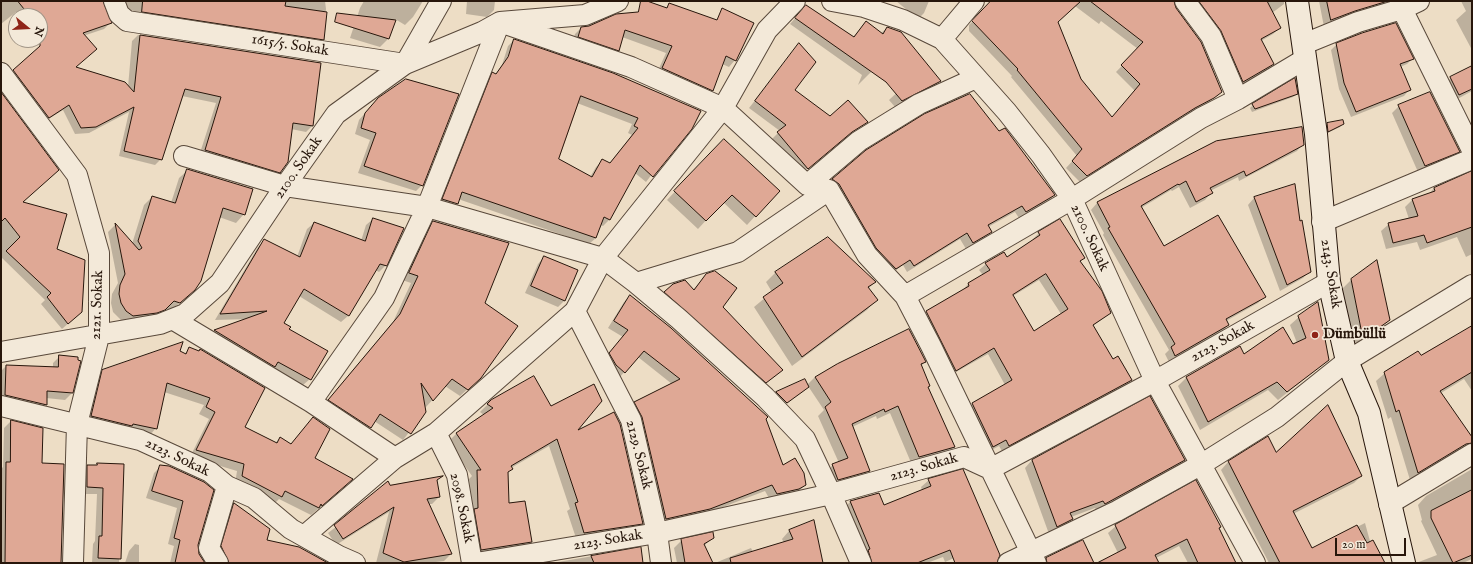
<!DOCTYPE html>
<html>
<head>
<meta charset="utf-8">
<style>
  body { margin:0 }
  #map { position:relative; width:1473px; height:564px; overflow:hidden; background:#edddc5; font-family:"IM FELL English",serif }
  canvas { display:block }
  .frame { position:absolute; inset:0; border:2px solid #27160b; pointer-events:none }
  .north { position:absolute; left:8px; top:8px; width:40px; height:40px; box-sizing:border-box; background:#f3e9d9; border:1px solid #a19587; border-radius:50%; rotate:108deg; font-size:11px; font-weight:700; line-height:16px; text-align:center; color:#27160b }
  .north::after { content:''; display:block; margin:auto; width:14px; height:18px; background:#8f2418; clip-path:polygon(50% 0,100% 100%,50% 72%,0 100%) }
  .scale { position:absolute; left:1335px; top:538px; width:71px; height:18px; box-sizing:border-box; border:2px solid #27160b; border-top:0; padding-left:5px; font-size:12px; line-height:14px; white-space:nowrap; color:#27160b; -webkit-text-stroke:3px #f3e9d9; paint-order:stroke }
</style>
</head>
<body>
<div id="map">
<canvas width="1473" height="564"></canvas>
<div class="frame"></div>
<div class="north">N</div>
<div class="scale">20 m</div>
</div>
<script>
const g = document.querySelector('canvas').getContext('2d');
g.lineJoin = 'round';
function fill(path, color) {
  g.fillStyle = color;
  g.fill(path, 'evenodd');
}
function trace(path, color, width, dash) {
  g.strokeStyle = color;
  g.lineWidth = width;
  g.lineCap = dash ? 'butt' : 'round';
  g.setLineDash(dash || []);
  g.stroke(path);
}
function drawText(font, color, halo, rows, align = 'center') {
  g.font = font + ' "IM FELL English",serif';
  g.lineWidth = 3.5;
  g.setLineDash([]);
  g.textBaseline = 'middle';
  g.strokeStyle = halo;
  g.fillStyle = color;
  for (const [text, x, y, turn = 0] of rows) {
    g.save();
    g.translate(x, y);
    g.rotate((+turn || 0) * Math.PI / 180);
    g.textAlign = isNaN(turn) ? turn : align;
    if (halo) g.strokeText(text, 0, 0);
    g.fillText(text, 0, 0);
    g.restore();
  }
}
const shadow = new Path2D(`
  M1,1H102L110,23L104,29L83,36L75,68L128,87L132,41L138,35L320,63L312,126L306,132L291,129L280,172L273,178L199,156L216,103L182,96L161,159L155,165L119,156L129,112L89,133L75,134L63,110L42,123L8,76L42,46L38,40H40V16H19L16,12L1,24Z
  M116,1H325L326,9L323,39L316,46L126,16Z
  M364,1H423L413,17L405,25L395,19L388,39L380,47L350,38L360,8Z
  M467,1H495L494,10L487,17L466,14Z
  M896,1H929L924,13L918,19Z
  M993,1H1163L1221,91L1206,105L1187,115L1080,182L1066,168L1077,156L1011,77L1012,76L969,31V25ZM1075,6L1099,24L1101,21L1138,49L1116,72L1135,91L1111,118L1080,80L1057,22Z
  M1198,1H1284V4L1272,13L1280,28L1273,34L1261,41L1273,64L1266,71L1237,88L1192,7Z
  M1319,1H1387L1380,8L1324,27Z
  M1461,1H1472V50L1456,20L1466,11Z
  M806,6L853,37L866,22L881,33L887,28L905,38L858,85L862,75L790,24Z
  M681,8L735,60L729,67L722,64L712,90L706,97L656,75L666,53L622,37L618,50L612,57L572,43L575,34L581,28Z
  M514,40L700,111L646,182L635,173L609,220L603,226L600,225L596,238L589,244L458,199L450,210L437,206L486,80L493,74L495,75L502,65L508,46ZM577,103L632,124L628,133L632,135L609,164L603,160L596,167L590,177L557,160Z
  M1337,44L1413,58L1407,64L1400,67L1409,90L1404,96L1351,117L1339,89L1331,50Z
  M799,45L794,90L830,118L866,122L801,174L772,139L780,131L749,108Z
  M926,65L940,81L933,88L895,107L889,100Z
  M1472,67V91L1452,102L1443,85L1451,78Z
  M1,94L21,203L56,250L81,312L62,329L41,304L45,300L1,257Z
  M1297,94L1293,97L1252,112L1250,108L1253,105Z
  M372,105L422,185L416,191L358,173L370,140L355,134L359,120Z
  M1399,106L1459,151L1452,158L1418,172L1392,113Z
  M1343,123L1340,127L1325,134L1324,127L1328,124Z
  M999,132L1054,195L1048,202L1019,218L1015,212L988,227L991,232L984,239L966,249L960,239L907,272L903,265L889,275L826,186L866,151Z
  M1217,142L1303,144L1297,151L1239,181L1238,177L1210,191L1211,193L1205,200L1190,208L1179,187L1172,191L1171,190L1141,208L1164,247L1264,297L1258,303L1226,321L1228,325L1222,332L1169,362L1165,354L1169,350L1103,235L1104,233L1091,210L1097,203Z
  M716,148L778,191L747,225L723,202L698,229L667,200Z
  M188,170L244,214L236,223L219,217L186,298L171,310L165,309L155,318L125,324L113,312L111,303L112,294L118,283L108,232L115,225L132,244L144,205L152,197L171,203L179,178Z
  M1472,173V254L1466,257L1457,237L1420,250L1417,242L1386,249L1381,231L1389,224L1409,219L1405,207L1412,200L1429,194L1434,188Z
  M1254,198L1299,222L1310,271L1303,278L1280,291L1248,205Z
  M373,219L386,265L379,272L375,270L348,316L341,322L299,296L283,324L288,329L310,379L303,385L208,337L214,331L250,319L215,320L258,247L265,240L297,257L307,229L314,223L361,241L366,225Z
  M434,222L484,303L472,385L460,396L445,386L426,407L423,404L425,412L403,440L374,421L363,434L322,407L393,322L411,283L402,280L426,229Z
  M1039,233L1084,258L1080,262L1110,313L1093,326L1113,361L1131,380L1125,386L1002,451L999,446L986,453L966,411L972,404L1005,385L988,354L949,376L920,319L927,312L962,291L968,284L983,275L979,270L986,264L1007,258L1034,241L1033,239ZM1039,280L1061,314L1034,332L1013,296Z
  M544,257L565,300L558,307L525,293L538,264Z
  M776,272L874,283L868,289L876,300L867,310L792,366L754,307L772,292L766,282Z
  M706,275L722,307L782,370L760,388L659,298L673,285L693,290Z
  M1351,280L1389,320L1379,330L1362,341L1353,343L1341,290Z
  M630,296L671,328L767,417L765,419L783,466L805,485L799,491L770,500L765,491L702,515L659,525L629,409L635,402L672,384L638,357L618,379L604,360L623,337L608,328L624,302Z
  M1299,317L1328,360L1278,400L1268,390L1200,430L1178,386L1186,378L1239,348L1243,356L1297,343L1290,325Z
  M1472,327V391L1464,379L1441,393L1472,439V447L1410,480L1391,417L1388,419L1376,381L1385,373L1420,357Z
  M190,349L244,427L275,443L280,438L290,445L306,426L313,459L345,486L311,515L279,499L274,504L235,484L237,471L190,457L209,419L199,414L204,405L164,392L156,428L149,436L84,423L95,379L103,371L179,352L184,354Z
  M60,356L72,393L65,400L46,398V405L39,412L1,402V371L6,366L53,368V363Z
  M925,362L921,366L927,387L954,447L947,455L912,465L890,413L877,419L876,416L852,427L869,471L861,479L830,487L825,473L833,465L839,463L818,416L824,410L808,386L780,409L770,400L777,393L804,380L807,385L815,377Z
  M488,404L551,407L574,433L642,523L634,531L577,541L567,511L570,509L549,446L511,468L507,473L508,504L530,542L523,550L474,558L469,479L472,476L448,442L456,434L484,415L480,412Z
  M11,421L41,464L61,563H1V469L3,467L4,428Z
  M1268,438L1276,454L1361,476L1354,483L1293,514L1311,550L1365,523L1376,563H1269L1221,470L1228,462Z
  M1032,460H1184L1176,468L1097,511L1095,508L1071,517L1072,519L1064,527L1049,534L1025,468Z
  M123,465L119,563H92L93,544L95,541L97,494H80L81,472L88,466Z
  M161,466L203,483L197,549L204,563H170L174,546L168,544L177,508L146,498L154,473Z
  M1472,469V559L1463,563H1416L1437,555L1421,521L1422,520L1418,505L1426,496Z
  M440,477L436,481L439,497L432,504H428L451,554L444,561L428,563H376L389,512L336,545L328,533L390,486Z
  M929,480L996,563H964L961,555L945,562L943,557L927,563H862L843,509L850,502L878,494L883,507L922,490L921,487Z
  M234,504L266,541L321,563H221L215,554L228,510Z
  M813,521L822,563H715L751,548L753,552L784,543L782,539L789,531Z
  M1116,526L1218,528L1235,563H1188L1179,546L1156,558L1155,563H1099L1118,553L1108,533Z
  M713,537L704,546L712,563H677L674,548L682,540Z
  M135,544L139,545V563H125L129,551Z
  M640,548L642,563H552Z`);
const building = new Path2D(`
  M18,1H103L112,23L83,33L97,49L76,67L125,82L134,92L140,35L321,63L313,126L293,123L288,162L280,173L205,150L221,97L185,89L162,160L124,151L134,107L96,127L81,128L69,105L49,118L13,70L40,46V16H30Z
  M143,1H286L285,6L327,12L324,40L142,12Z
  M641,1H647L667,8L669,3L717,20L722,8L754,23L736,61L726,56L713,91L662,68L672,46L625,30L619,51L578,37L581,27L589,26L616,14L638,12Z
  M991,1H1081L1058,22L1081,79L1112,117L1140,84L1121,65L1143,42L1090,1H1174L1176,8L1201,42L1222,92L1214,98L1195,108L1087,176L1072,161L1082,149L1017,70L1018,69L972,21Z
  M1199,1H1267L1281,28L1261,39L1274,64L1243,82L1221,31Z
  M1327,1H1388L1355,11L1331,20Z
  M806,5L854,37L866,21L883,34L887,27L901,32L941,81L902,101L886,82L795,18Z
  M337,13L396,20L389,39L335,22Z
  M1396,23L1414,59L1400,64L1411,90L1356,112L1344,83L1336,43L1362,33Z
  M514,39L613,73L701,111L692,129L653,177L640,165L610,220L604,217L596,238L462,192L458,204L442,199L492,72L496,74L508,57ZM581,96L638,118L634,126L638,128L610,163L602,159L592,177L559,159Z
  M799,43L816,62L795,90L830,116L848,100L868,122L852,132L808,169L777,132L786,125L755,101Z
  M1472,66V89L1459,95L1450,77Z
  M1295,78L1298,94L1255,109L1252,104Z
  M406,79L459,94L423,186L364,166L376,133L361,128L365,113L378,98Z
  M1,92L59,170L23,202L67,214L57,249L85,260L82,312L68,324L47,297L51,293L6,251L20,237L5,218L1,222Z
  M1430,92L1460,152L1425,166L1398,105Z
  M970,94L999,131L1005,128L1055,195L1026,212L1022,206L988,225L992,232L973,243L967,233L914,266L910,260L896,269L876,248L839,184L832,179L866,150L924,114Z
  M1343,120L1344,124L1328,132L1327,123Z
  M1302,127L1304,145L1246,176L1244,171L1210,188L1213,193L1196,202L1186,181L1179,185L1178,184L1141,206L1164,246L1218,215L1266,297L1226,319L1229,325L1175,356L1171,347L1175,344L1108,228L1110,227L1097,202L1216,141Z
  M724,139L780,191L756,217L732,195L706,221L674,191Z
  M187,169L253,189L245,215L223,208L201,281L195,290L180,303L174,301L165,310L157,313L133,316L126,311L121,303L119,294L120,285L125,274L115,223L139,250L142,248L138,241L152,196L175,203Z
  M1472,171V227L1427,243L1424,235L1393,243L1388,223L1418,216L1412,199L1435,191L1434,188Z
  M1295,184L1300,221L1302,220L1311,272L1287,285L1254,197Z
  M373,218L404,228L387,266L380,264L349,316L304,289L284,323L291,327L289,329L328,351L311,380L278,362L275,367L214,330L267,311L220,314L264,239L300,257L314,222L365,241Z
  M1060,219L1085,258L1080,261L1102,291L1111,313L1093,325L1113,359L1118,356L1132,380L1009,446L1006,440L993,447L972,403L1012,380L994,348L956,371L926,311L969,286L968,283L990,270L985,263L1004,252L1007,257L1040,235L1038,232ZM1046,274L1068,309L1034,331L1013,295Z
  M433,221L509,243L485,303L518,326L481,378L468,390L452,379L433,401L421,383L426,412L411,434L380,414L371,428L328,400L400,314L418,276L409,273Z
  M828,237L876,282L868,287L878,300L802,357L763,297L783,283L775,272Z
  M544,256L578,270L565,301L531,286Z
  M1377,260L1390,320L1373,332L1362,334L1351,279Z
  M715,271L737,288L723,307L783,370L766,383L664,292L673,284L685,280L694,290L706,274Z
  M630,295L671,328L768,417L766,419L783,465L795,458L804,473L806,485L799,489L777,494L772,485L710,509L666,519L642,417L634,402L680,379L644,351L625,373L616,365L609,353L628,330L614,321Z
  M1318,302L1329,360L1287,392L1277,382L1208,422L1186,377L1240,346L1244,354L1283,327L1293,344L1306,338L1298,316Z
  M1472,326V372L1440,391L1472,437V443L1466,444L1418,473L1399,410L1396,412L1384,372L1418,351L1421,355Z
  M909,329L926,362L921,364L930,386L928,387L955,447L919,457L898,406L885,412L884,409L852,424L870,471L838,480L832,464L848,458L825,407L831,402L815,377L837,364Z
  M183,342L180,351L186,354L189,347L199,351L200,349L265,388L245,427L277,443L280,437L291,444L313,417L330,429L315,458L353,479L322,506L321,504L319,508L285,491L282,497L242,476L244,464L196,450L215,412L206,407L210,398L167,383L157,429L133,424L132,426L91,416L102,370Z
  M59,355L78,357V360L81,361L73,393L47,391V405L5,395L6,365L58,367Z
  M534,376L551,406L594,384L602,401L578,430L614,412L620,424L643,524L584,533L575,503L578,502L557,439L511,466L513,469L508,472L509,503L525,501L532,542L481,550L474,509L478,508L477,470H481L456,433L493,408L487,404L491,400Z
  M805,379L809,387L787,403L776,392Z
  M1150,396L1185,460L1105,504L1103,501L1070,513L1073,519L1057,527L1032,460Z
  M1328,405L1362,476L1293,511L1312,548L1357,525L1367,543L1373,540L1385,563H1280L1228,461L1268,436L1276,452Z
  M11,420L43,428L42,463L64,464L61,563H5L6,462H10Z
  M97,463L124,464L121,559L98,558L99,536H102L103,488L87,487V465H97Z
  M160,465L169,466L204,482L214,490L198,545L199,554L205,563H175L180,540L174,538L183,501L152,491Z
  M963,469L1000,555L997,563H955L950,550L917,563H872L868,550L870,549L850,501L879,493L884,505L931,486L928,479Z
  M443,476L437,480L440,497L427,499L452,554L404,562L383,553L394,507L343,539L334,525L388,481L390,485Z
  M1196,480L1221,527L1219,528L1236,563H1198L1187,539L1155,555L1159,563H1097L1126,548L1115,525Z
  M1472,490V555L1453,563L1431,518V511Z
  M234,503L270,529L267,540L299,547L328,563H229L221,546Z
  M814,520L823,563H731L730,558L793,539L789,530Z
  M713,532L714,538L704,544L713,563H685L681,539Z
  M1083,540L1094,563H1047L1046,558Z
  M641,547L643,563H594L591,556Z`);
const minor = new Path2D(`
  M114,1L119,14L127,21L405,64L441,1
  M832,1L864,7L903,20L942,39L1007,112L1041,155L1072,199L1155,381L1255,563
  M1185,1L1211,36L1238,99
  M1400,1L1402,9L1472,150
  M942,39L974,1
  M1304,44L1358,22L1402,9L1419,1
  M1,73L77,175L99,253V336L77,424L73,563
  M184,156L285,186L427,207L603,258L636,283L679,319L765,397L805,439L831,494L861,563
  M807,185L859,141L919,104L976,78
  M1322,222L1472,159
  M636,283L738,252L829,190
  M905,296L1072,199L1201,118L1238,99L1305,59
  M575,311L631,420L657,533L661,563
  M174,320L311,402L395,458
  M1,352L160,324L185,314L220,283L285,186L336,114L405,64L482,32L500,22L585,15L618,1
  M311,402L384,298L427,207L500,22L631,67L723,108L807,185L829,190L867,255L905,296L931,346L1036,563
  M1,406L140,440L210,472L227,486L254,498L291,529L339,556L355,563
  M436,433L457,475L472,563
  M1389,504L1472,454
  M304,536L395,458L436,433L575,311L603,258L723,108L767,30L795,1
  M218,563L209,548L227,486
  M476,563L657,533L831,494L964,457L990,469L1155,381L1329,282
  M1008,563L1117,511L1202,464L1277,417L1347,361L1472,285`);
const secondary = new Path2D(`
  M1297,1L1316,134L1329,282L1347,361L1369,413L1404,563`);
const markers = [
  [1315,335,4,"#8f2418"]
];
const streetNames = [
  ["1615/5. Sokak",290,46,9],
  ["2100. Sokak",299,168,-55],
  ["2100. Sokak",1089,238,65],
  ["2143. Sokak",1330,274,81],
  ["2121. Sokak",98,305,-88],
  ["2123. Sokak",1223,342,-29],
  ["2129. Sokak",638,455,76],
  ["2123. Sokak",177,458,26],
  ["2123. Sokak",924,468,-16],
  ["2098. Sokak",461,508,78],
  ["2123. Sokak",608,541,-9]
];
const poiNames = [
  ["Dümbüllü",1323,335]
];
fill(shadow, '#0003');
fill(building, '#dfa895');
trace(building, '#27160b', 1);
trace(minor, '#58483a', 22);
trace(secondary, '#27160b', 24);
trace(minor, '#f3e9d9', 20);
trace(secondary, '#f3e9d9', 22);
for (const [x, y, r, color] of markers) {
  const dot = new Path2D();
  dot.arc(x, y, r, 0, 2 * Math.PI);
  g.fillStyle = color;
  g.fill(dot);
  trace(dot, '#f3e9d9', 1.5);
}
drawText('15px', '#27160b', '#f3e9d9', streetNames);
drawText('bold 15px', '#27160b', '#f3e9d9', poiNames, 'left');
</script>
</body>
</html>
